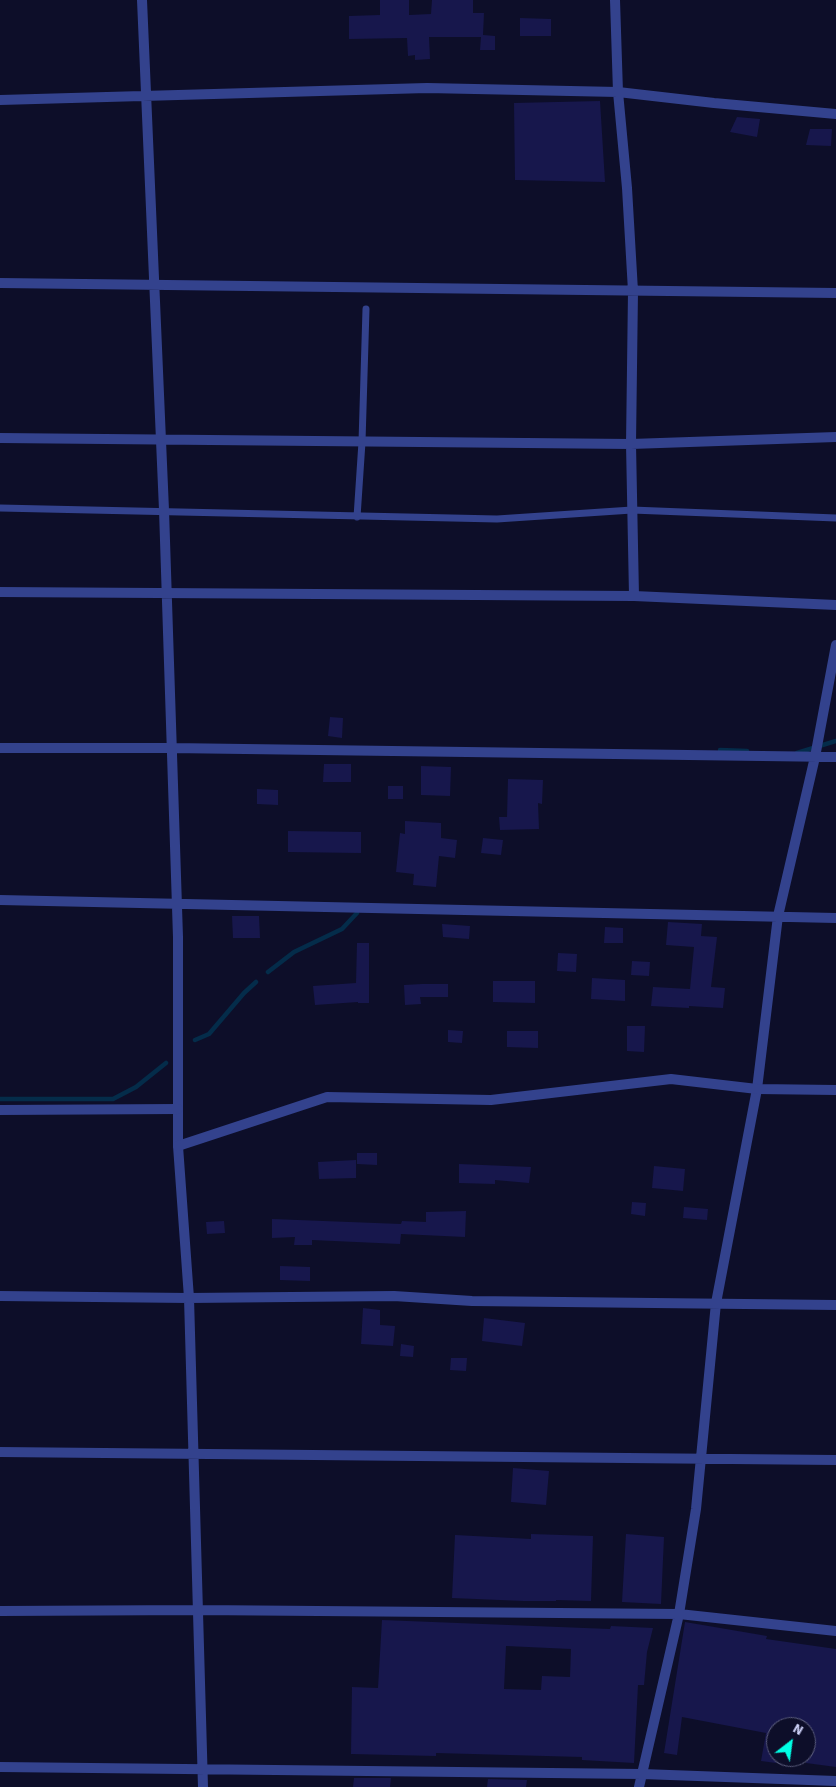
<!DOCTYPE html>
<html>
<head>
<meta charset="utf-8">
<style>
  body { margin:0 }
  #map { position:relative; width:836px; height:1787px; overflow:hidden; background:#0d0e29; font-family:"Source Sans 3",sans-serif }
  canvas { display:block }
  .north { position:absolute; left:766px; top:1717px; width:50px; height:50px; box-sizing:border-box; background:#0d0e29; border:1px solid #5d5f7f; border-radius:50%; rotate:30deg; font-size:14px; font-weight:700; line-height:20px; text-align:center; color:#d4d8ff }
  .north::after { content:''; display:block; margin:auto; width:18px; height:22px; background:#00ffe5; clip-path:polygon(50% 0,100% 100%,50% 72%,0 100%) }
</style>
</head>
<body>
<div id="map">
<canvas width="836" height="1787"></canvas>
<div class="north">N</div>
</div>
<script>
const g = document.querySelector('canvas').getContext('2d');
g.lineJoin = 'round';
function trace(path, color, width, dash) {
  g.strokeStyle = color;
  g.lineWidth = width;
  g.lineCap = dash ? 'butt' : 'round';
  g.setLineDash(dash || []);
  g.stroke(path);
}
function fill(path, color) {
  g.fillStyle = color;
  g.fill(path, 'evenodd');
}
const stream = new Path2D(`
  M720,750L747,751
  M797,753L836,741
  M268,972L294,952L342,929L357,913
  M195,1040L209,1034L244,993L256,982
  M0,1099H113L136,1087L166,1063`);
const building = new Path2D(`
  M380,0H409V15L431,14L432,0H473V13H484L483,35L495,36V50H480L481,37H429L430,59L415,60V55L408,56L407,38L349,39V16L380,15Z
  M520,18L551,19V36H520Z
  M600,101L605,182L515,180L514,103Z
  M737,117L760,119L757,137L730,132Z
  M810,129H832L831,146L806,145Z
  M330,717L343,718L342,738L328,736Z
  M324,764H351V782H323Z
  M421,766L451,767L450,796L421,795Z
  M508,779L543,780L542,804L538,803L539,829L500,830L499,817H507Z
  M388,786H403V799H388Z
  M257,789L278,790V805L257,804Z
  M405,821L441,823V838L457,840L455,858L439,856L436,887L413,885L414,874L396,872L400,833L405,834Z
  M288,831L361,832V853L288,852Z
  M483,838L503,840L501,855L481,853Z
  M232,916H259L260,938H233Z
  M668,922L702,924L701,936L717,937L711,987L725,988L723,1008L689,1006V1008L651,1006L653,987L690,989L694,947L666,945Z
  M442,924L470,926L469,939L443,937Z
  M605,927L623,928V943H604Z
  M357,943H369V1003H358V1002L315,1005L313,986L356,983Z
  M558,953L577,954L576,972L557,971Z
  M632,961L650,962L649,976L631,975Z
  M592,978L625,980V1001L591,999Z
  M493,981H535V1003L493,1002Z
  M422,984H448V997H420L421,1004L405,1005L404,985Z
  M627,1026H645L644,1052L627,1051Z
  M448,1030L463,1031L462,1043L448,1042Z
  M507,1031H538V1048L507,1047Z
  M357,1153H377V1165L357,1164Z
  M356,1160V1178L319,1179L318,1162Z
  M459,1164L531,1167L529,1183L495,1180V1184L459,1183Z
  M654,1166L685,1169L683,1191L652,1188Z
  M632,1202L646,1203L645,1216L631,1214Z
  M684,1207L708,1209L707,1220L683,1218Z
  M466,1211L465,1237L401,1234L400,1244L312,1240V1245H294L295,1237L272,1238V1219L401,1224L402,1221L426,1222V1212Z
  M224,1221L225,1233L207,1234L206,1222Z
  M280,1266L310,1267V1281L280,1280Z
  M363,1308L380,1310V1325L395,1326L393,1346L361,1344Z
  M484,1318L525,1323L522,1346L482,1341Z
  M401,1344L414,1346L413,1357L400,1356Z
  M451,1358H467L466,1371L450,1370Z
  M513,1468L549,1471L546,1505L511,1502Z
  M531,1534L593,1536L591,1601L556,1600V1601H524L452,1598L455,1535L531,1539Z
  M626,1534L664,1537L661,1604L622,1602Z
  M382,1620L610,1629L611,1626L653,1628L647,1652L644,1685H638L634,1763L582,1760V1757L436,1753V1756L351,1754L352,1687L378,1688ZM506,1646L571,1649L570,1677L542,1676L541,1690L504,1689Z
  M685,1622L767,1636L766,1639L836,1649V1767L806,1763V1727H776V1763L761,1761L766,1733L682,1717L677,1755L664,1753Z
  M354,1778H391L390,1787H353Z
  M488,1779L527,1780L526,1787H487Z`);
const service = new Path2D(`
  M0,508L497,519L632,510L836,518
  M357,517L362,442L366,309`);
const minor = new Path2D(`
  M142,0L164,510L178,937V1146L189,1298L203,1787
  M615,0L618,92L627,188L633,291L631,444L634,596
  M0,100L427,88L618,92L714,103L836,114
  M0,283L836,293
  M0,438L631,444L836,437
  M0,592L634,596L836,605
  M0,748H171L836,757
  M0,900L836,918
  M0,1296L189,1298L394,1296L472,1301L836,1305
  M0,1452L836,1460
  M0,1611L198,1610L679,1614L836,1631
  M0,1767L642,1774L836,1781
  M639,1787L679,1614L696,1509L716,1303L757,1089L778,916L815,757L836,645`);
const tertiary = new Path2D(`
  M0,1110L178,1109
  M178,1146L327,1097L491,1100L671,1079L757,1089L836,1090`);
trace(stream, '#042c4a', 4.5);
fill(building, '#17174c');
trace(service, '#33428d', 7);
trace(minor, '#33428d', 10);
trace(tertiary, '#33428d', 10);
</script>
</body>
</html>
